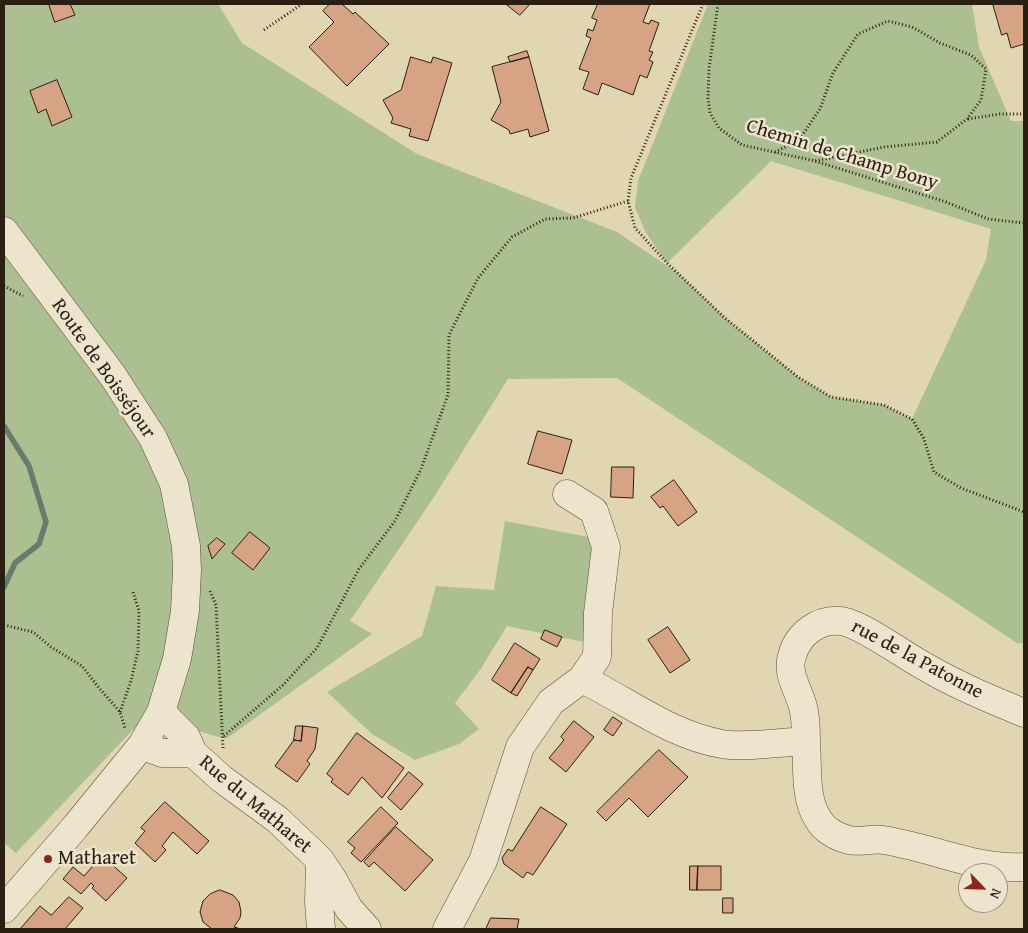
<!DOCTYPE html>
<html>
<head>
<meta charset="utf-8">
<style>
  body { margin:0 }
  #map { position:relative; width:1028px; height:933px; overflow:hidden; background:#e1d6b2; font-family:"Gentium Book Plus",serif }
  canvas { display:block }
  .frame { position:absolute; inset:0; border:5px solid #2b1e13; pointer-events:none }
  .north { position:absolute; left:958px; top:863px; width:50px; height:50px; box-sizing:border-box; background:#ece4cd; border:1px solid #9f9583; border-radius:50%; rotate:114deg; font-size:14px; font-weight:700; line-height:20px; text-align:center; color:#2b1e13 }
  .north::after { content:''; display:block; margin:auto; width:18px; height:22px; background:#8f2418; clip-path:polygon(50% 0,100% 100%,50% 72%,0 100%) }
</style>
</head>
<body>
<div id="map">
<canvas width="1028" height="933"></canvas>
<div class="frame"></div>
<div class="north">N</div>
</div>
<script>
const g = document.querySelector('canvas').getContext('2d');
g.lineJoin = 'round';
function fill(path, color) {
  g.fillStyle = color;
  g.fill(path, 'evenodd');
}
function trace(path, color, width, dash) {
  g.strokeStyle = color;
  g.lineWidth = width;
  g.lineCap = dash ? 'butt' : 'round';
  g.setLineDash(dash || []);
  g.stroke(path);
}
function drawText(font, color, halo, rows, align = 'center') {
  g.font = font + ' "Gentium Book Plus",serif';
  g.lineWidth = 5;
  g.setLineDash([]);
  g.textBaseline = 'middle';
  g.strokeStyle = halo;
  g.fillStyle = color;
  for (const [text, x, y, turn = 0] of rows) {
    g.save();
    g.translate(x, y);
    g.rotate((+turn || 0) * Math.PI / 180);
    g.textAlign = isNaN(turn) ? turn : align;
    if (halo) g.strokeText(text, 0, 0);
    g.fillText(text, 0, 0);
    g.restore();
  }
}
const green = new Path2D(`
  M4,4H218L242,43L417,154L617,232L678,273L725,318L798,377L831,397L884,405L912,419L986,260L991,229L771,161L667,263L646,233L635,207L638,181L708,4H972L979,47L1011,121H1024V509L1018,510L1024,512V643H1017L617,378L508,379L434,497L350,621L372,634L226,739L146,716L16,853L4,843Z
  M505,521L594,538L588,643L507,626L480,670L455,703L479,729L459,744L415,760L372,734L327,692L422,636L436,586L494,590Z`);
const stream = new Path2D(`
  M4,426L29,466L46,522L39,544L15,563L4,587`);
const building = new Path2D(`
  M49,4H70L75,15L55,22Z
  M330,4H342L353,14L355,12L389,44L347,86L309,47L334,22L323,11Z
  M506,4H530L520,15Z
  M598,4H650L643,22L649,24L651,20L659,23L649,51L653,52L649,60L653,62L647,78L640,75L633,95L602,83L598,95L583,89L589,72L579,69L591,38L586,36L588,29L593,31L597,20L592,18Z
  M993,4H1024V44L1011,48L1007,33L1002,35Z
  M527,51L529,57L510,62L508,57Z
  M411,57L431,63L433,57L452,63L428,141L409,136L411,129L391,123L393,118L383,100L401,90Z
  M529,57L549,131L530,137L528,129L510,134L509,130L491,120L501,102L492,67Z
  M57,80L72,117L52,126L46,109L38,113L30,91Z
  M538,431L572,440L562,474L528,464Z
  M612,467H634L633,498L611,497Z
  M674,480L697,512L678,526L663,506L660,508L651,497Z
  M250,532L270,548L253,570L232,553Z
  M217,538L225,544L212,559L208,546Z
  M668,627L690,660L670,673L648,640Z
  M545,630L562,637L557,647L541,639Z
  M515,643L540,659L533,670L528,667L511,693L492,680Z
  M528,667L533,670L517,696L511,693Z
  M613,717L622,723L613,736L604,730Z
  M574,721L594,737L566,772L549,758L564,740L561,737Z
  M296,726H303L301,741L294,740Z
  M303,726L318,728L315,749L307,761L310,764L297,782L275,766L294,740L301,741Z
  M357,733L404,768L382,798L362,777L348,795L331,782L333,779L327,774Z
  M659,750L688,777L648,817L629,798L606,821L597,812Z
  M409,772L423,784L401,810L388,798Z
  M165,802L209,841L197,854L173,832L162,846L166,850L155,862L135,843L145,831L141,828Z
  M381,807L398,823L361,862L351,853L355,848L348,842Z
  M541,807L567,824L533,875L527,872L523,878L504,864L502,858L508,849L512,851Z
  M396,827L433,860L405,891L374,862L369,867L364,862Z
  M98,856L106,863L108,861L127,878L106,901L92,888L94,886L91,883L81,894L63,879L73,867L84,876L92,867L90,865Z
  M690,866H698L697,890H690Z
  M698,866H721V890H697Z
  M220,890L233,895L239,902L241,912L240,918L234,927L241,929H212L203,922L200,912L203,901L210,894Z
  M69,897L83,908L65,929H20L40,906L51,915Z
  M723,898H733V913H723Z
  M491,918L519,919L517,929H486Z`);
const path = new Path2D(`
  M703,4L631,178L628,201L635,228L667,263L725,318L798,377L831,397L884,405L912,419L924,439L934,472L961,488L1024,512
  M718,4L709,69L708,98L710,113L719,128L742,145L815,161L946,202L988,219L1024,223
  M264,30L302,4
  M968,119L1000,114H1024
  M775,152L799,140L820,109L833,73L858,34L888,21L912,27L940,43L971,55L986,69L981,100L967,119L937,142L884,147L815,161
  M4,286L23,296
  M210,591L216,605L223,748
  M4,625L33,632L51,647L82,666L99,688L120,712L125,728
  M120,712L131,681L138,651L139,611L133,592
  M224,736L283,685L317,648L359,569L395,521L421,469L448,395L449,335L478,278L512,237L545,219L573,218L628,201`);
const minor = new Path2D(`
  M4,231L113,376L153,438L174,484L186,546L187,570L185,611L177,659L161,712L142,745L76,826L4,909
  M582,679C628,701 670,735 722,744C745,748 782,742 806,741C806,730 806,718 803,707C799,690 786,674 792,656C798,634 818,619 840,621C859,622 905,656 924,666C956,685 990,699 1024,713
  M161,712L186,737L193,753L222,779L278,820L320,860L332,878L349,909L367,929
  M806,741C808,765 804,798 818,819C824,830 837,837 849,840C859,843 872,838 883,840C931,847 975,870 1024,867
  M142,745L162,753H193
  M320,860L319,902L321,929
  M447,929L483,861L520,747L551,702L582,679L597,657L598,613L606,547L594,511L567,494`);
const markers = [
  [48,859,5,"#8f2418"]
];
const streetNames = [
  ["Chemin de Champ Bony",842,155,17],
  ["Route de Boisséjour",103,369,55],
  ["rue de la Patonne",917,660,28],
  ["Rue du Matharet",255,805,40]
];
const poiNames = [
  ["Matharet",58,859]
];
fill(green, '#acbf91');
trace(stream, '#6a7b6e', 5.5);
fill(building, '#d6a484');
trace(building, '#2b1e13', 1);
trace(minor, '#584c3b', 29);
trace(path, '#2b1e13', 3, [1, 2.5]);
trace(minor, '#ece4cd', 28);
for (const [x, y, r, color] of markers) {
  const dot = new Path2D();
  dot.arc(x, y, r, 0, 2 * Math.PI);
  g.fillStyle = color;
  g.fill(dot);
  trace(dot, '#ece4cd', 2);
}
drawText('20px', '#2b1e13', '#ece4cd', streetNames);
drawText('20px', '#2b1e13', '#ece4cd', poiNames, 'left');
</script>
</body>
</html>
